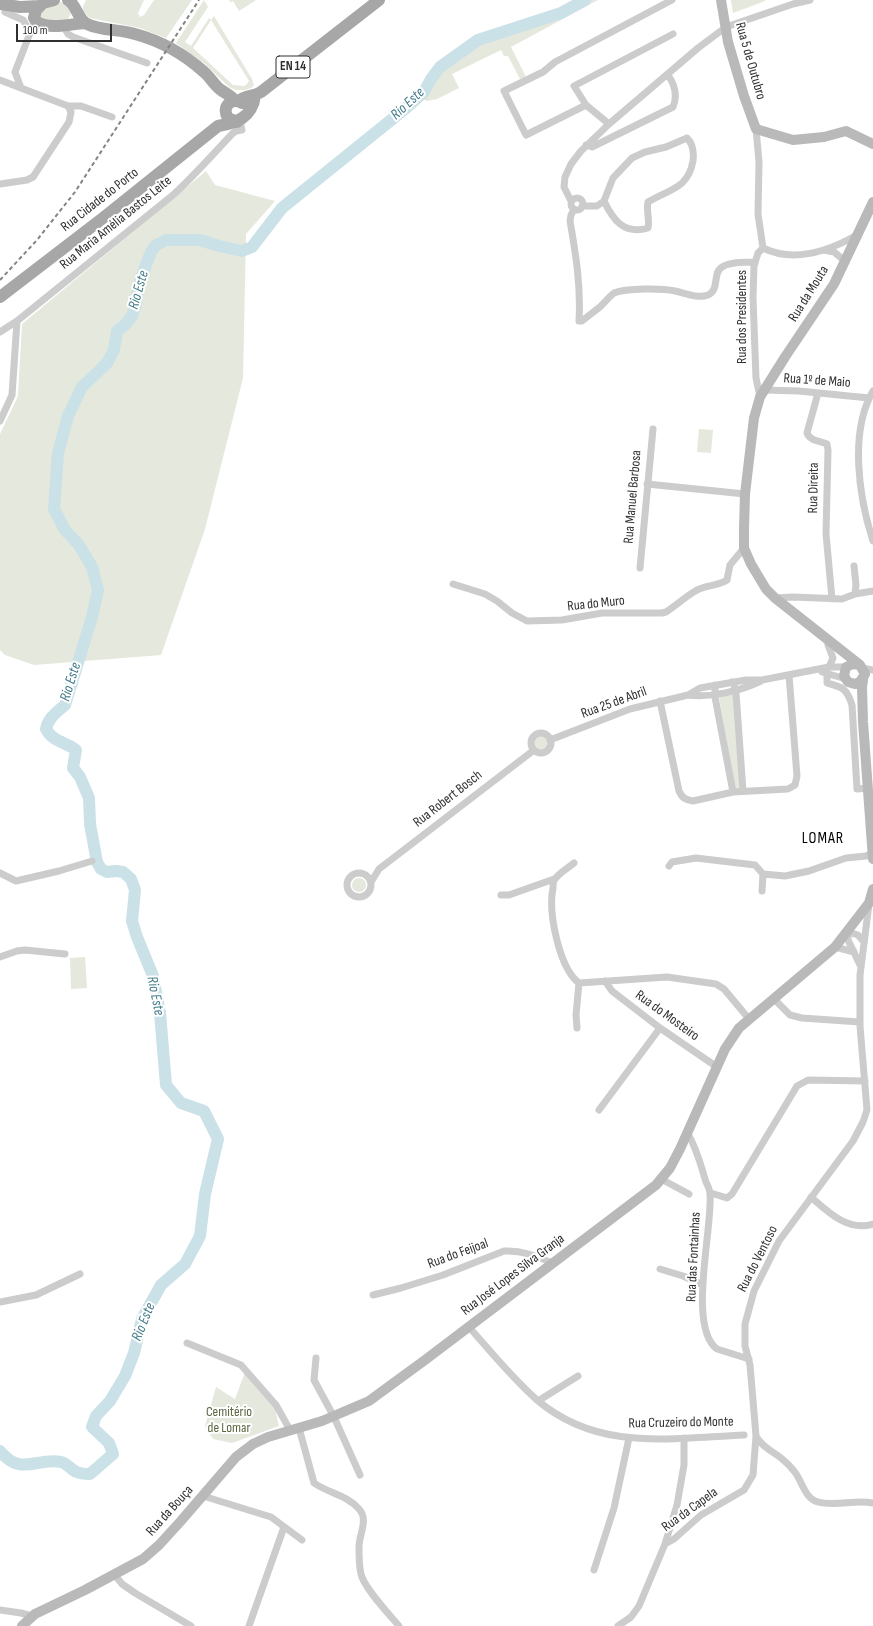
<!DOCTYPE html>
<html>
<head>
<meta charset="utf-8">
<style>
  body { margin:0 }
  #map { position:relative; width:873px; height:1626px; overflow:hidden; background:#fff; font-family:"Sofia Sans Condensed",sans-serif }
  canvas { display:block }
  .scale { position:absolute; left:16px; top:24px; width:96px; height:18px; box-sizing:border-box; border:2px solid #2f2f2f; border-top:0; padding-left:5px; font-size:12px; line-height:14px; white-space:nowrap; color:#2f2f2f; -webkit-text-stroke:3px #fff; paint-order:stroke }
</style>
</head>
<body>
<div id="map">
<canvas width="873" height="1626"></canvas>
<div class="scale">100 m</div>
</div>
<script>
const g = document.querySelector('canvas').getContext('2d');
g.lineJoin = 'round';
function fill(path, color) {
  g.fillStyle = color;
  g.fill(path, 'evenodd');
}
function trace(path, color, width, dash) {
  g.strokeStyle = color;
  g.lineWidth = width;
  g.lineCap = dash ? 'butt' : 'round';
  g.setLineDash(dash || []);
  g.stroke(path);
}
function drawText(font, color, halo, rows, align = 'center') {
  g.font = font + ' "Sofia Sans Condensed",sans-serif';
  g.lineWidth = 4;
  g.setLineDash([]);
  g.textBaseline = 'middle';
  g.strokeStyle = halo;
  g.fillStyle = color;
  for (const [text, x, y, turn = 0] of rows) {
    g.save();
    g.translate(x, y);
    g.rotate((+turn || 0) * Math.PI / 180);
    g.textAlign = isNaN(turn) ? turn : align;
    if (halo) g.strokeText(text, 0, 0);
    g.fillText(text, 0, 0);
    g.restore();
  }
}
const green = new Path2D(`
  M86,0H144L138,13L140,17L144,15L154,0H192L166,38L140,28L90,18L83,11V6Z
  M204,0L208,7L185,42L191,46L209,18L211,20L214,16L252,79L254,85L251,88L245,90H236L229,87L204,63L176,43ZM211,20L249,81L247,84L244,86L233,85L193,48Z
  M229,0H256L239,11L233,1L230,2Z
  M590,0H598L511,47L526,77L520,79L508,56H504L501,50L452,74L459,88L437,99L427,101L422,98L429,92L434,79L442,68L459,55L482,41L571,11Z
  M731,0H765V1L733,13Z
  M60,2L67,4L71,13L68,19L65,21L40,20V11L48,6Z
  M206,171L215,185L275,201L246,234L243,378L205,529L161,655L34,665L5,655L0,650V434L18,396L22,324Z
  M699,429L713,430L711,453L697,452Z
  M733,695L741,789L735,790L719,697Z
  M534 743a7 7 0 1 1 14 0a7 7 0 1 1-14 0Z
  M352 885a7 7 0 1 1 14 0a7 7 0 1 1-14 0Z
  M85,957L87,988L71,989L70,958Z
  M245,1372L274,1405L279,1426L232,1443L213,1439L205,1426L216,1387L235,1399Z`);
const river = new Path2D(`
  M0,1451C21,1477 37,1457 61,1462C67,1463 71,1470 77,1472C81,1474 86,1474 90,1474L113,1454L109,1443L92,1427L96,1416L110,1401L125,1376L134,1353L142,1319L161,1285L185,1264L200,1236L205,1194L218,1139L204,1111L181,1103L166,1085L160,1013L153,976L137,937L132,921L135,890L131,879L123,872L116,871L107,872L101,869L97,862L90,824L89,798L80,777L73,768L76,750C65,742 52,741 46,729C48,718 57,712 65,705L92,617L98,590L92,567L79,545L65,530L54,509L58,453L68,416L82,387L107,363L114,350L117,331L125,325L132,316L136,304L138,289L144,270L151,252L156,245L166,240H200L219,246L242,251L252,247L282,208L406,108L424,92L431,79L440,67L478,40L561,13L585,0`);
const street = new Path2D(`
  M5,12L23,20L30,31
  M63,26L68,34L73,37L147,63
  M15,72L35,20
  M15,72L21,88
  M0,80L68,106H81L112,117
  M586,105L526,135L504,91L543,72L555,62L672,0
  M609,124L586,105L574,86L673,34
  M756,129L759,162L758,214L763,248
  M586,145L592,147L673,107C678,95 675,85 668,75
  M0,184L27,180L33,177L69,122L71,112L68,106
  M571 204a6 6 0 1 1 12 0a6 6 0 1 1-12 0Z
  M571,201L564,187L565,177L571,164L581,151L609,124L698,48L726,27L793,4L810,0
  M582,206H597L604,201L613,178L632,158L645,152L666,147L687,138C693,144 694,153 693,161C688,189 669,189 648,202C646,211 650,220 648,228C624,235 613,220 604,201
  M574,209L571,215L570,221C576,255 581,287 579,321H582C588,316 595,311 601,306C605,302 610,296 614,293C626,288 662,288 675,291C685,293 697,299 708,295C720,290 712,273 722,267C731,261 745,263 755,262
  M763,248C794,263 829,251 857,235
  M824,250L834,252L845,261
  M0,332L17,321L173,195C194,176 213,154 233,133L236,131L242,130L240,121
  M764,390L799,391L869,398
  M873,391C849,432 859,498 873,541
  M818,393L807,433C810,441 820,441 827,444L828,450L826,534L832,599
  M760,397L756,378L753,298L754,266L758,253L763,248
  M0,421L12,395L17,321
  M647,484L745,494
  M854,566L856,585L855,594
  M640,568L653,429
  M453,584L485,594L497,601L512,613L527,621L562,620L602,613H662L666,612C677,605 686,596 697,590C707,585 718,586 727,580L730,565L744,548
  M775,598L793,597L842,599L855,594L873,591
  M828,645L833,658L829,667
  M862,668L873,670
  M822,672L846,679
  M827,673V683C843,687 847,689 852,705L857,789L868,788
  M732,682L734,685L736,693L743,791
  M715,685V697L733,792
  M688,695C712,698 740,691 761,681
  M660,701L679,791C682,798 686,800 693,801L733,792L788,789L795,785L797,776L789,675
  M531 743a10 10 0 1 1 20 0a10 10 0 1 1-20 0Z
  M550,740L630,709L688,695L700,688L746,680H762L829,667H846
  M574,863C568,868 559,873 555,879C553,881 553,885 553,888C548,912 559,968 579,983
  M669,866L672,862L696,858L755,865L763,874
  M347 885a12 12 0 1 1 24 0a12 12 0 1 1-24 0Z
  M0,873L16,881L59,871L92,861
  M371,882L379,869L534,750
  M762,891L763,874L785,876L809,871L846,858L866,856L873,853
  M501,895H509L554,879
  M835,947L854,952
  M0,957L17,951L25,950L65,954
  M861,967L848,940V932L858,935L864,942
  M605,981L612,991L660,1028L717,1067
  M579,983L667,977L716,984L724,989L749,1019
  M774,999L790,1015L802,1018L860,1022
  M577,1028L576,1015L579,983
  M599,1110L660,1028
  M688,1134C697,1149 701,1166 706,1182C708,1186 710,1190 710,1194C713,1227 687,1327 717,1349L749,1359
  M661,1179L689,1194
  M711,1193L727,1198L732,1194L797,1086L808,1080L865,1081
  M811,1197C828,1212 848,1232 873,1224
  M660,1269L683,1276L703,1285
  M373,1295L401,1288L443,1275L504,1251C522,1250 536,1256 552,1263
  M0,1302L36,1295L80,1274
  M469,1327C491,1352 512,1378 537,1400C598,1452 671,1438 744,1435
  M187,1343L241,1365L276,1405L290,1430
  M316,1358L314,1380L334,1417L360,1475
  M538,1401L578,1376
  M299,1428L314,1483C328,1493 347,1495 359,1509C369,1520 359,1534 359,1547C359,1555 359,1566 361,1574C364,1588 389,1614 399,1626
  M756,1436C761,1446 772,1451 781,1458C786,1462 790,1466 794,1471C802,1480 804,1498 818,1502C836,1507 855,1499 873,1503
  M203,1496L271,1517L302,1540
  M665,1544L677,1505L684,1465V1438
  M594,1570L614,1508L629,1438
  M114,1574L122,1584L135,1593L191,1626
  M0,1610L21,1613L32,1616
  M249,1626L284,1527
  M618,1626L631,1617L639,1606L665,1544L674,1539L701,1515L744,1490L753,1475L756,1436L750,1365L745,1346V1324L754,1291L779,1241L853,1141L863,1122L867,1110L860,1026V975L869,904`);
const secondary = new Path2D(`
  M721,0L728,42L744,96L756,129L793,140L824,137L846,131L873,144
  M860,665L853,664L846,667L844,676L848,682L855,684L860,682L865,674L860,665L775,598L766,589L751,564L744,548V529L745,494L754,418L760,397L785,357L834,284L873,202
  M863,680L862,687L863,722L873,859
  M22,1626L35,1614L85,1590L143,1559L159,1545L180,1522L236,1457L253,1444L268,1437L322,1421L369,1401L425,1360L656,1185L670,1168L680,1149L725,1049L739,1028L835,947L869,903L873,889`);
const primary = new Path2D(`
  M54,0L43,3L36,10L34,18L37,22C51,30 70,24 85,23
  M68,0C77,5 77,19 87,24C102,31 119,29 135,34C161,41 184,54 204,72C210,77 215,86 221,90C226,94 231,95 235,101
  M0,4L20,7L39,6
  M239,101C245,95 253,97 261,92L379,0
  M237,122L228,118C221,107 231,97 242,103
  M0,297L103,218L218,126C236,123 252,118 255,96`);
const rail = new Path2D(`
  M0,280L37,240L75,192L199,0`);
const shields = [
  [293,67,34]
];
const shieldNames = [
  ["EN 14",293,67]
];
const streetNames = [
  ["Rua 5 de Outubro",750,61,74],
  ["Rua Cidade do Porto",100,200,-38],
  ["Rua Maria Amélia Bastos Leite",116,223,-39],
  ["Rua da Mouta",809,294,-58],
  ["Rua dos Presidentes",742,317,-90],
  ["Rua 1º de Maio",817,381,4],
  ["Rua Direita",814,488,-89],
  ["Rua Manuel Barbosa",633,497,-85],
  ["Rua do Muro",596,604,-6],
  ["Rua 25 de Abril",614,703,-20],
  ["Rua Robert Bosch",448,799,-38],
  ["Rua do Mosteiro",667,1016,36],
  ["Rua do Feijoal",458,1254,-20],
  ["Rua das Fontainhas",694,1257,-87],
  ["Rua do Ventoso",758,1259,-63],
  ["Rua José Lopes Silva Granja",513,1275,-37],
  ["Rua Cruzeiro do Monte",681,1423,-1],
  ["Rua da Capela",690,1510,-36],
  ["Rua da Bouça",170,1511,-48]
];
const parkNames = [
  ["Cemitério",229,1412],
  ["de Lomar",229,1428]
];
const waterNames = [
  ["Rio Este",408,104,-43],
  ["Rio Este",139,290,-74],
  ["Rio Este",71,682,-73],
  ["Rio Este",155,996,79],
  ["Rio Este",144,1322,-68]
];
const quarterNames = [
  ["LOMAR",823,839]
];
fill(green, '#e5e8dc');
trace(river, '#cae1e7', 12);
trace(street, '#ccc', 7);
trace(secondary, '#b9b9b9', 10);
trace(primary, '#a7a7a7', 12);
trace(rail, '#848484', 2, [4, 3]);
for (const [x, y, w] of shields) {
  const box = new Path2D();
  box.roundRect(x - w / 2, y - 11, w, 22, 3);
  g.fillStyle = '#fff';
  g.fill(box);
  trace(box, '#2f2f2f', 1);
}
drawText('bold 13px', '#2f2f2f', null, shieldNames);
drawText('14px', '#2f2f2f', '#fff', streetNames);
drawText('14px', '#5a6741', '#fff', parkNames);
drawText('italic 15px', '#457c8a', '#fff', waterNames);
g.letterSpacing = '1px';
drawText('16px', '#000', '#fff', quarterNames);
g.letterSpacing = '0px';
</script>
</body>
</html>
